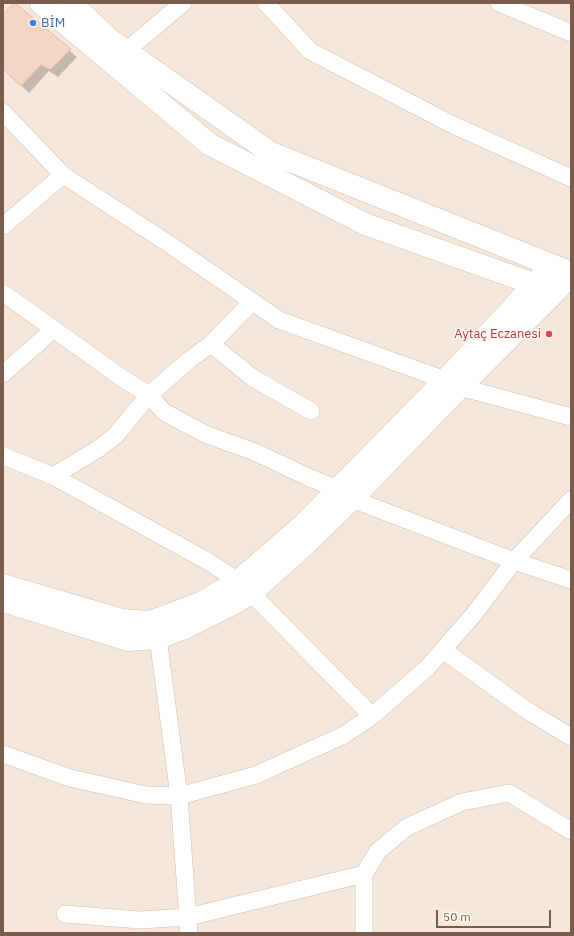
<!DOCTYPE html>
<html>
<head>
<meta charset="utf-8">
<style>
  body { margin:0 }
  #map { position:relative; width:574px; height:936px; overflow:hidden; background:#fdf6ec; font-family:"IBM Plex Sans",sans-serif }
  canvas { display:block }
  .frame { position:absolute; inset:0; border:4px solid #7a5c4d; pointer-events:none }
  .scale { position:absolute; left:436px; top:910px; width:115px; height:18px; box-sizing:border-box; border:2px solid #7a5c4d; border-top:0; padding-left:5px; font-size:12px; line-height:14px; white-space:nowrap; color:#7a5c4d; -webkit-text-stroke:3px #fffaf3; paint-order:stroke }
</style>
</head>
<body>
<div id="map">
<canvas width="574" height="936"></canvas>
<div class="frame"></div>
<div class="scale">50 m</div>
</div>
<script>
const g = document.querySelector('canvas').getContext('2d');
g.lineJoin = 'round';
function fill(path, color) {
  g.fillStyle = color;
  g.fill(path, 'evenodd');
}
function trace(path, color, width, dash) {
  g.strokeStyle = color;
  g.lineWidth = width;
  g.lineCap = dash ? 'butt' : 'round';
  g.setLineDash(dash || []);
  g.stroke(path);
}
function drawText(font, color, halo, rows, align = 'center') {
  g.font = font + ' "IBM Plex Sans",sans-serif';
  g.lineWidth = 3;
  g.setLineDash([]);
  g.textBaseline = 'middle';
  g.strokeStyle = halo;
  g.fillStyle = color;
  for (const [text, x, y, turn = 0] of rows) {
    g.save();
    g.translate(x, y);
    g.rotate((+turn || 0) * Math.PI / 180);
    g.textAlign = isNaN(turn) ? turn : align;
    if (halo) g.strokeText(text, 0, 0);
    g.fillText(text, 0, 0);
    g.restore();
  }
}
const residential = new Path2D(`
  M3,3H571V933H3Z`);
const shadow = new Path2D(`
  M16,4L77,57L58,77L49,71L29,93L3,68V16Z`);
const building = new Path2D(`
  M15,3L71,49L50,70L41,65L21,86L3,69V14Z`);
const street = new Path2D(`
  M266,3L310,51L451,124L571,178
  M499,3L571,33
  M126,51L183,3
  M3,112L63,175L3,226
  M63,175L169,244L279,320L445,380
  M3,293L122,378L149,395L164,412L205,434L255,452L310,478L338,489
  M211,344L253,378L311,411
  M3,374L54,329
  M460,387L571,417
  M3,456L53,476L209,562L238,581
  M53,476L98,449L115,436L149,395L189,360L211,344L252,302
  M352,499L514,561L571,580
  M251,593L372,716
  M153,627L158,638L179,796L189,933
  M443,650L525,709L571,737
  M3,754L70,778L146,795L179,796L256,775L344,735L372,716L427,668L474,614L514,561L571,500
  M65,914L140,920L188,917L364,874
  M364,933V874L378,851L407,827L462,802L509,793L571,831`);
const secondary = new Path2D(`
  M41,3L209,144L365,224L548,289
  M71,3L109,39L271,153L564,270
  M3,585L122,620L150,622L203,602L238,581L303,525L451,374L535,284L551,265
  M3,601L128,640L158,638L185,628L235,603L251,593L307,543L352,499L460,387L556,291L571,274`);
const markers = [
  [33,23,4,"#3f7fe0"],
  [549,334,4,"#e0444e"]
];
const shopNames = [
  ["BİM",41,23]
];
const healthNames = [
  ["Aytaç Eczanesi",541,334]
];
fill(residential, '#f5e8da');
fill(shadow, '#0003');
fill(building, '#f3d5c3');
trace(building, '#e6bba3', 1);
trace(street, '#d1beb0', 18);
trace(secondary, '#d6c0b0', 23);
trace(street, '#fff', 17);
trace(secondary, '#fff', 22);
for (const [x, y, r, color] of markers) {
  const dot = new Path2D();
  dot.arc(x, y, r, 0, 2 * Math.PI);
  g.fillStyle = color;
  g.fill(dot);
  trace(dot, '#fffaf3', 1.5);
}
drawText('13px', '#366cbe', '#fffaf3', shopNames, 'left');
drawText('13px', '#be3a42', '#fffaf3', healthNames, 'right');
</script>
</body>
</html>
